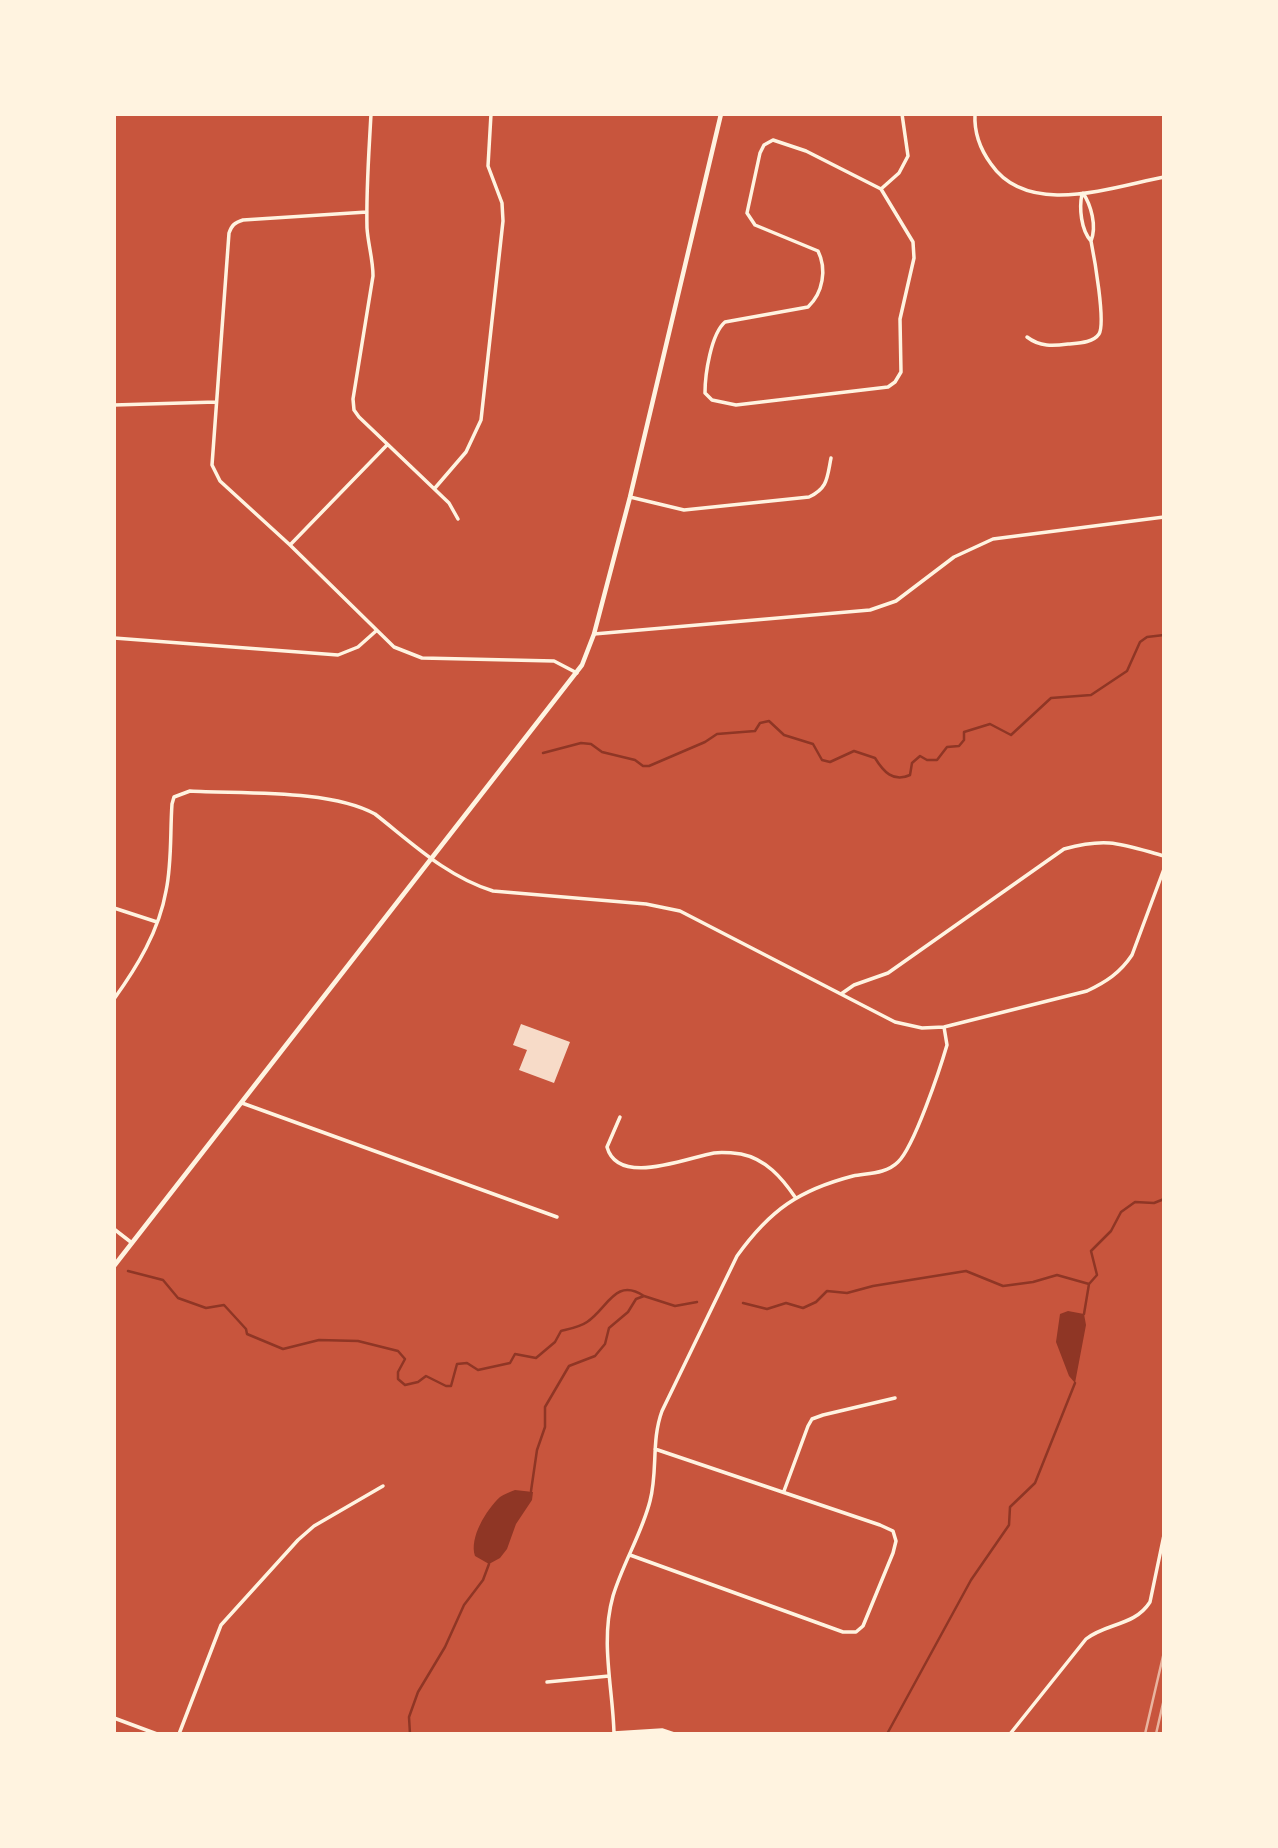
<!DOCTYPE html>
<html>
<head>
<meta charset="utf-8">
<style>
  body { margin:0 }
  #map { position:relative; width:1278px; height:1848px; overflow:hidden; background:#c8553d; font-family:"PT Serif",serif }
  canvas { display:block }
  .frame { position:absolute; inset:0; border:116px solid #fff3e0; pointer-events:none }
</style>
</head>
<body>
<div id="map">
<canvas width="1278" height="1848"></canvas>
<div class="frame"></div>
</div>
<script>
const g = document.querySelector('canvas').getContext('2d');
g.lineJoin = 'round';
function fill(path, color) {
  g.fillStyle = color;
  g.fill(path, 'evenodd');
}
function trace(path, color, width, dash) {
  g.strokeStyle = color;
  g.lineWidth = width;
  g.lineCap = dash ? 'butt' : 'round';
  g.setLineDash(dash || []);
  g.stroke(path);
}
const water = new Path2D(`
  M1068,1311L1084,1314L1086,1325L1075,1383L1069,1376L1056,1342L1060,1314Z
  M515,1490L533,1492L532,1500L516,1524L507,1549L500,1558L489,1564L475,1556C469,1538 486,1510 500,1497C504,1494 510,1492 515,1490Z`);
const stream = new Path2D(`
  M543,753L581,743L591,744L602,752L635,760L643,766H649L705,742L717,734L755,731L760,723L769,721L784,735L813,744L822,760L830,762L854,751L875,758C883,771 893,783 910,775L912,763L920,756L927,760H937L947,747L959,746L964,740V732L990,724L1011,735L1051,698L1091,695L1127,671L1140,642L1147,637L1164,635
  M128,1271L163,1280L178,1298L206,1308L224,1305L246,1329L247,1334L283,1349L319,1340L358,1341L398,1351L405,1359L398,1372V1379L405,1385L418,1382L426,1376L446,1386H451L457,1364L467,1363L478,1370L510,1363L515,1354L536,1358L555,1342L561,1331C569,1329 580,1327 587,1322C608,1308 615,1277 644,1296
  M743,1303L767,1309L786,1303L803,1308L816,1302L827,1291L847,1293L873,1286L966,1271L1003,1286L1033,1282L1057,1275L1089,1284L1097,1275L1091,1251L1111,1231L1121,1212L1135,1202L1154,1203L1164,1199
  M1084,1314L1089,1284
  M531,1491L537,1450L545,1427V1407L569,1366L595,1356L605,1344L609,1328L628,1312L636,1299L644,1296L675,1306L697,1302
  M410,1734L409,1717L418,1692L445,1647L464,1605L483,1580L489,1564
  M887,1734L971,1580L1009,1525L1010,1507L1035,1483L1075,1383`);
const building = new Path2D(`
  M521,1024L570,1042L554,1083L519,1070L527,1050L513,1045Z`);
const minor = new Path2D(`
  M371,114C369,152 366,190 367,228C368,244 373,259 373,276L353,399L354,410L359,417L449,503L458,519
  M975,114C974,133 980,149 991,164C1028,218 1112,187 1164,177
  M773,140L806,151L881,189L913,242L914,258L900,319L901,372L895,382L888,387L736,405L712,400L705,393C705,374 711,334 725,322L808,307C823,293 827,269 818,251L755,225L747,213L760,153L764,145Z
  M881,189L899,173L908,156L902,114
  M1082,194C1079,208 1081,230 1091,241
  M367,212L243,220C234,223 232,225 229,233L212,465L220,481L290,545L394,647L422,658L554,661L577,673
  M1027,337C1040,347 1053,346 1068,344C1078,343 1093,343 1099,334C1106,323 1094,256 1091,241C1097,226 1091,205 1083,193
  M114,405L216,402
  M435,488L466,452L481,420L503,221L502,203L488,166L491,114
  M630,497L684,510L809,497C828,488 827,478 831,458
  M290,545L387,445
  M594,634L870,610L896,601L954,557L993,539L1164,517
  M114,638L338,655L358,647L376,631
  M114,908L157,922
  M841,994L854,985L888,973L1064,849C1108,837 1121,844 1164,856
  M114,999C137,967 159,931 166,891C172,863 170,832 172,804L174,797L190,791C242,794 330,789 375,814C412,843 447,877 493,891L646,904L680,911L895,1022L922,1028L944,1027L1087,991C1106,982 1120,973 1132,955L1164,869
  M242,1103L557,1217
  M620,1117L607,1147C618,1187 686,1158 714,1153C723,1152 733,1153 741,1154C766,1159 782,1178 795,1197
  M114,1229L132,1243
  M784,1491L808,1426L812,1419L823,1415L895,1398
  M630,1555L843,1632H856L863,1626L893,1553L896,1541L893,1531L880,1525L655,1449
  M547,1682L609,1676
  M114,1718L157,1734
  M614,1733L662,1730L674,1734
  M179,1734L221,1625L298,1540L314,1526L383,1486
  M614,1734C613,1688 600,1642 613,1596C623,1563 642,1533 650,1501C658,1471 651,1441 662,1411L737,1256C770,1210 799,1190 853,1176C868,1173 886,1174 898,1162C914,1147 940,1069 947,1045L944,1027
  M1010,1734L1086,1639C1106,1623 1135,1626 1150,1602L1164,1535`);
const tertiary = new Path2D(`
  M114,1266L582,665L594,634L630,497L721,114`);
const rail = new Path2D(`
  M1145,1734L1164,1652
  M1156,1734L1164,1699`);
fill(water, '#8f3625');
trace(stream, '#8f3625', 2.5);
fill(building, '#f7dbc8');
trace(minor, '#fff3e0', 3.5);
trace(tertiary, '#fff3e0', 4.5);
trace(rail, '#e9b49f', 2.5);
</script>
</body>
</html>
